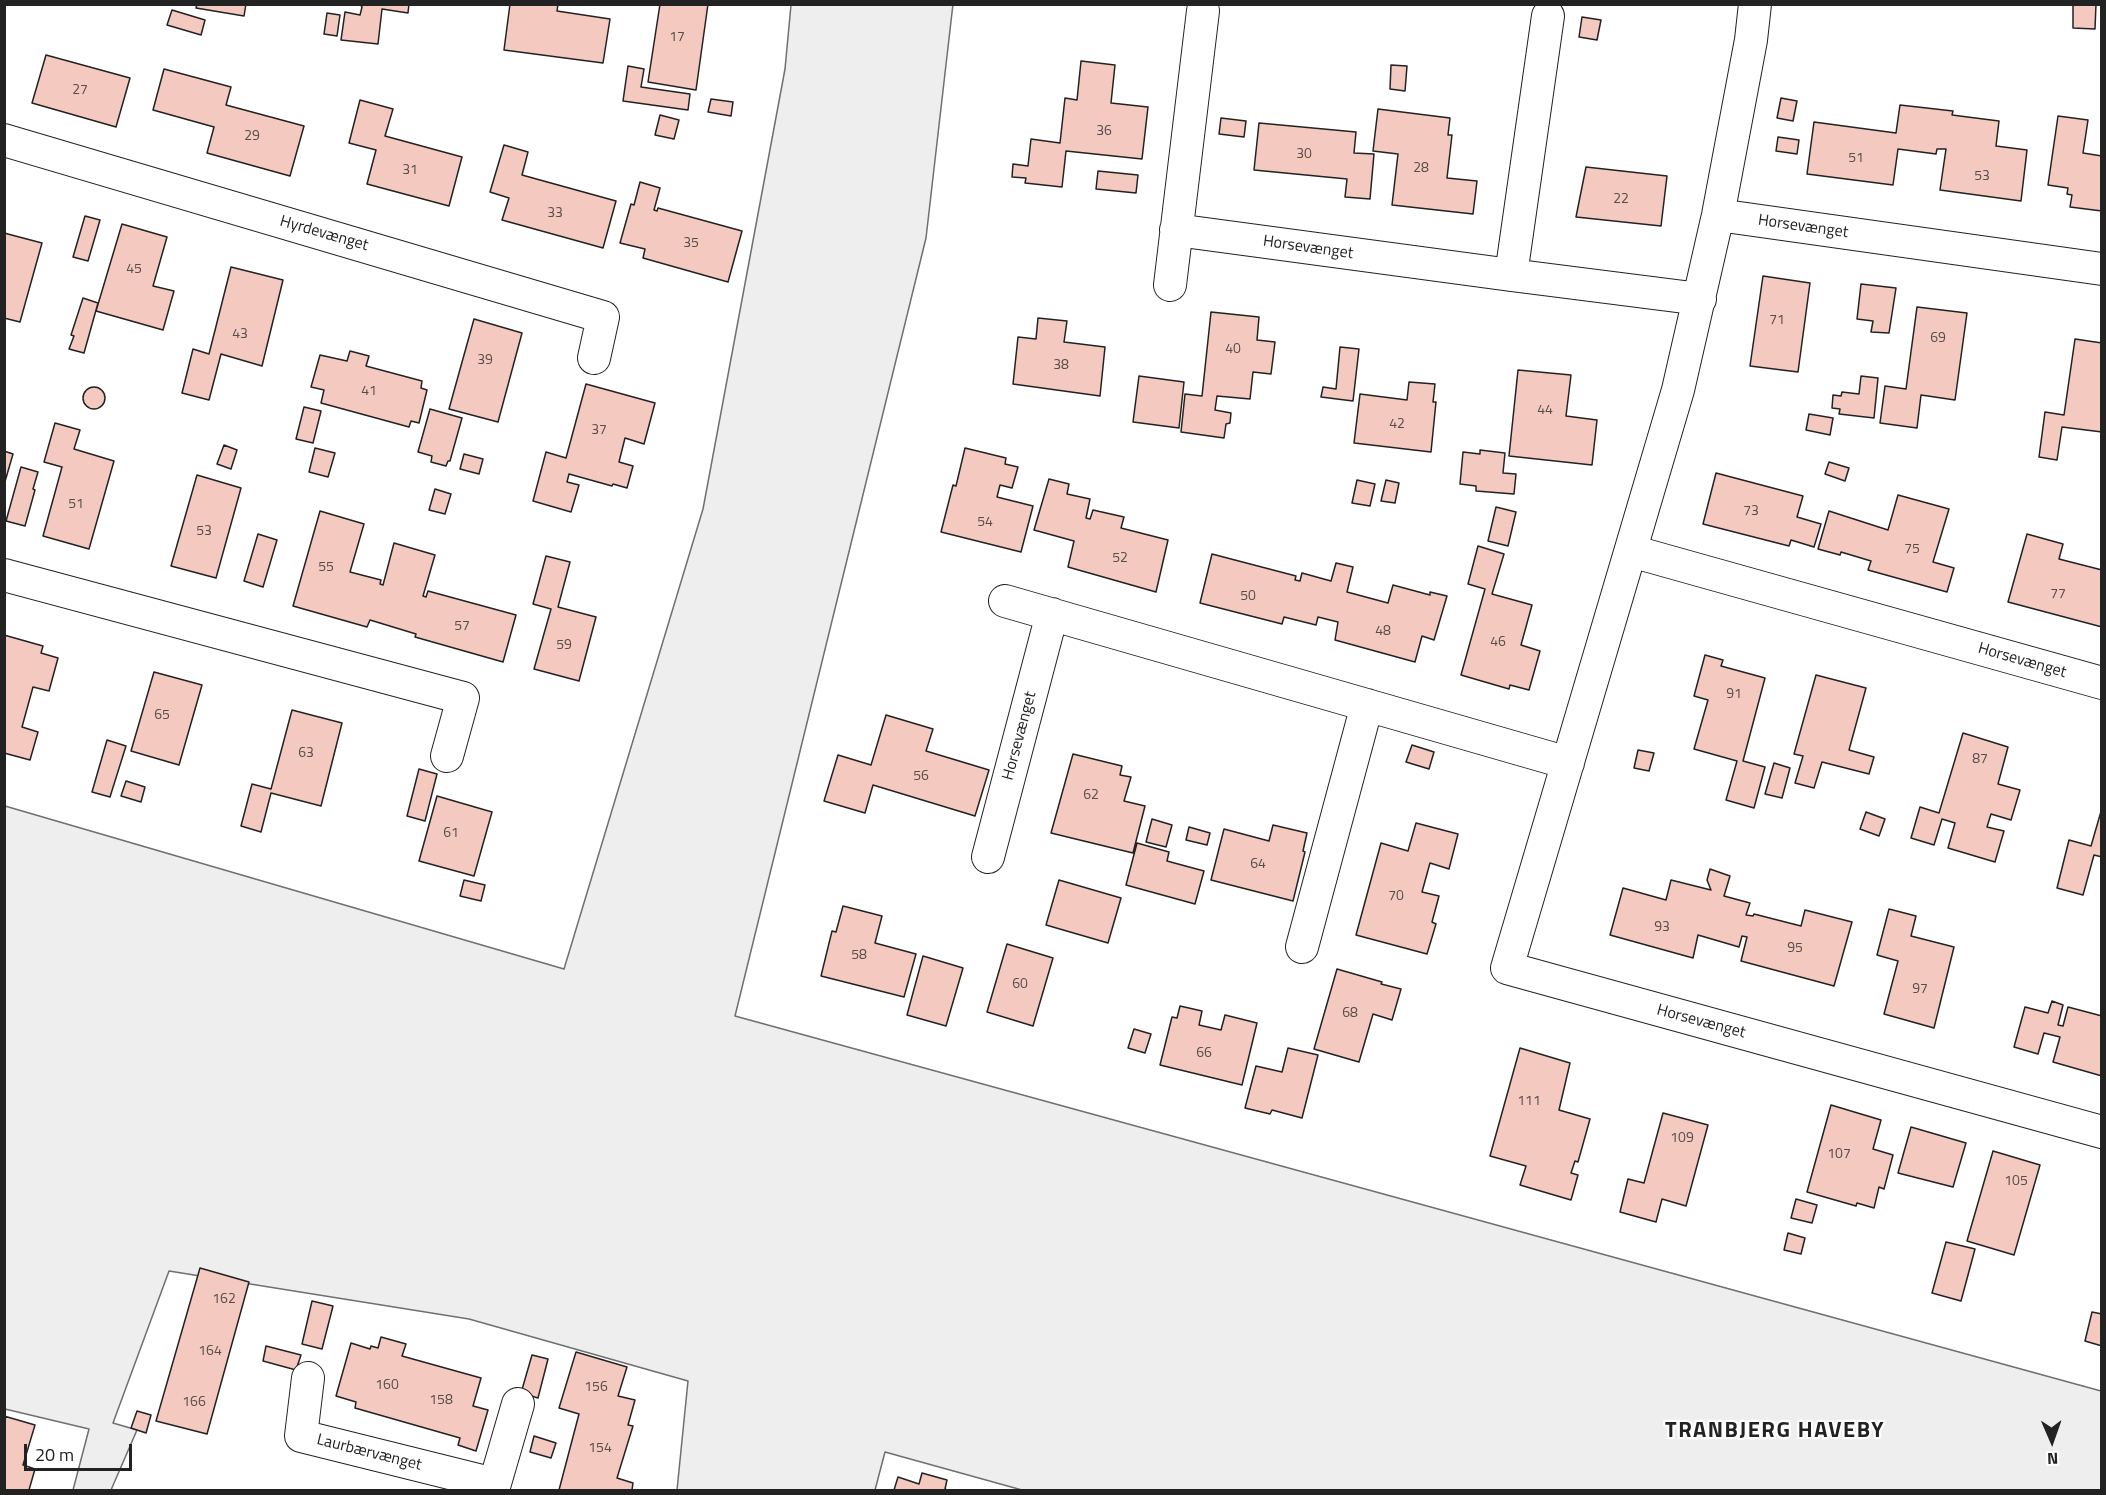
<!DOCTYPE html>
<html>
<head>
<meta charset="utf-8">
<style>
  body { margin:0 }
  #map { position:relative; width:2106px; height:1495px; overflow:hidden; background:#fff; font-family:"Titillium Web",sans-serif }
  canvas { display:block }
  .frame { position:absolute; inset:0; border:6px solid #222; pointer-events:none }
  .north { position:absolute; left:2022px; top:1411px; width:60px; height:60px; -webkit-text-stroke:4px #fff; paint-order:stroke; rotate:178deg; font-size:16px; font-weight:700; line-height:24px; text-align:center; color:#222 }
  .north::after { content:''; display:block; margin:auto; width:21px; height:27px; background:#222; clip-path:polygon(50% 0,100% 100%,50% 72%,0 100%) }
  .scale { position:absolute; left:24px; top:1444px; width:108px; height:27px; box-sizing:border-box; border:3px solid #222; border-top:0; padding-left:8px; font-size:18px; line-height:21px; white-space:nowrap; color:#222; -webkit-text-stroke:4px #fff; paint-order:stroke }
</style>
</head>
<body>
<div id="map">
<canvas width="2106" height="1495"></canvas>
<div class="frame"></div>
<div class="north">N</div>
<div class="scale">20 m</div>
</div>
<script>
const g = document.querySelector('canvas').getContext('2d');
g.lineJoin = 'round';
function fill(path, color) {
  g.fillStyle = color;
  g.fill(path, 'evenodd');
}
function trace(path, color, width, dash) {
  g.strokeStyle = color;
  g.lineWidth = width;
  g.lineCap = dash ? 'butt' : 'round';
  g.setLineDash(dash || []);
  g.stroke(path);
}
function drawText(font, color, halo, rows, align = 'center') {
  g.font = font + ' "Titillium Web",sans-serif';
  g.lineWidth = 4.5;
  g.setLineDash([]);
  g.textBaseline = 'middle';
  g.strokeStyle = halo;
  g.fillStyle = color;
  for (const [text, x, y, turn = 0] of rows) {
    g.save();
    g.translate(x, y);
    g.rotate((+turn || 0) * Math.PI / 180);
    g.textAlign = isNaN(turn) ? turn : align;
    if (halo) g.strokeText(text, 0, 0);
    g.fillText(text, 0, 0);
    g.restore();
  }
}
const green = new Path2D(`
  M953,4L926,238L735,1016L2101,1391L2102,1490H1022L885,1452L875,1490H677L688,1381L469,1319L169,1271L113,1423L137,1430L111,1490H73L89,1429L5,1409V806L564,969L703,509L785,69L791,5Z`);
const building = new Path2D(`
  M197,4H246L244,16L196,8Z
  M360,4H409L408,13L382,9L378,44L341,40L345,12L360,15L362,7Z
  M510,4H558L557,11L610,19L603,63L504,50Z
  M660,4H708L696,90L648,82Z
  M2073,4H2096L2095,29L2073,28Z
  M172,10L205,20L201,35L167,25Z
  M327,13L340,15L337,36L324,34Z
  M1582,17L1601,20L1597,40L1579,37Z
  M46,55L130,78L116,127L32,103Z
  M1081,61L1115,65L1111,103L1148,107L1142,159L1066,151L1062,187L1025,183L1026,178L1012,177L1013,164L1028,166L1031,139L1060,143L1065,98L1077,100Z
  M1391,65L1407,66L1405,91L1390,89Z
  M628,66L644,69L641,87L690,94L688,110L623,101Z
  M164,69L231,87L226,105L304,126L290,176L207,153L214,127L153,110Z
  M1781,98L1797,101L1793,121L1777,118Z
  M711,99L733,102L731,116L708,112Z
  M360,100L393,109L385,136L462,157L449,206L367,184L376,150L349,143Z
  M1900,105L1953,111L1952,115L1999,121L1996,146L2027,150L2021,201L1940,190L1946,149H1937L1936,154L1898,149L1893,185L1807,174L1814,122L1896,133Z
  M1378,109L1450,118L1448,135H1452L1447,178L1477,181L1473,214L1392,205L1398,154L1373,151Z
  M660,115L679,120L674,139L655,135Z
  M2058,116L2088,120L2083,153L2102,156V211L2070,207L2072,195L2067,194L2068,188L2048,185Z
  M1221,118L1246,121L1244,137L1219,134Z
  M1259,123L1356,132L1354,153L1374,154L1370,199L1345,197L1347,179L1254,170Z
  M1778,137L1799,140L1797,154L1776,151Z
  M504,145L528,152L522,175L616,201L603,248L502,220L509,198L490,192Z
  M1586,167L1667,176L1661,226L1576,217Z
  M1098,171L1138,175L1136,193L1096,189Z
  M640,182L660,188L654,210L657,211L658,208L742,231L728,282L643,258L645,249L620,243L631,204L634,205Z
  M85,216L100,220L88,261L73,257Z
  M122,224L167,237L153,286L174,291L163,330L96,311Z
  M4,233L42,243L20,322L4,318Z
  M231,267L283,280L262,366L221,354L209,400L182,393L193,349L209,354Z
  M1763,276L1810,283L1798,372L1750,366Z
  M1861,284L1896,288L1889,333L1871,332L1873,321L1857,319Z
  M83,298L98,303L84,353L69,349L74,336L71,335Z
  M1917,307L1967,313L1955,400L1921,395L1917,428L1880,423L1885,386L1906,389Z
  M1211,312L1259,317L1257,340L1275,342L1271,374L1253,372L1250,399L1217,396L1215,410L1231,413L1230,423L1226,424L1224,438L1181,432L1185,394L1202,396Z
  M1038,318L1067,321L1064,342L1105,347L1100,396L1013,384L1018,337L1036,339Z
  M474,319L522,333L498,422L449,409Z
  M2075,339L2102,343V432L2062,427L2057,460L2039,457L2045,412L2064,415Z
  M1340,347L1359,349L1353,401L1321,397L1323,387L1336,389Z
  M350,351L369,356L366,366L422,381L421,388L427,390L419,423L411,421L409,427L321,403L324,390L311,387L320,355L347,361Z
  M1518,370L1571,375L1566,416L1597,420L1592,465L1509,456Z
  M1139,376L1184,382L1179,428L1133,422Z
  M1861,376L1878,378L1874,418L1839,414L1840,409L1832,408L1833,395L1841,396L1842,392L1859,394Z
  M1409,382L1435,384L1433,402H1436L1431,452L1354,443L1360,394L1407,400Z
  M586,384L655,403L644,444L625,438L619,462L633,466L627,488L613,484L612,486L569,474L567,482L579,485L571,512L533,501L546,452L566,458Z
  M83 398a11 11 0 1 1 22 0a11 11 0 1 1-22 0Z
  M304,407L321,411L313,443L296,439Z
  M430,409L462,418L450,461H448L446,466L431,462L432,456L418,452Z
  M1809,414L1833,418L1830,435L1806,430Z
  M55,423L80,430L74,449L114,461L89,549L43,536L62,467L44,462Z
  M224,445L237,450L231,469L217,464Z
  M315,448L335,453L328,477L309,472Z
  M965,448L1006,458L1005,464L1018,467L1012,488L1000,485L997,497L1033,506L1021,552L941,532L953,485L956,486Z
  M1480,450L1505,453L1503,473L1516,474L1514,494L1476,491V486L1460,484L1463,452L1480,454Z
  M4,451L13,454L4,485Z
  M464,454L483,459L479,474L460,469Z
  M1829,462L1849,468L1845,481L1825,474Z
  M21,467L38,472L33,489L35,490L25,526L6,521Z
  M1716,473L1803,496L1797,517L1821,524L1814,547L1791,540L1789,546L1703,524Z
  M197,475L241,488L216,578L171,566Z
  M1049,479L1069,484L1067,494L1090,499L1086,518L1090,519L1093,510L1124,517L1121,528L1168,540L1156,592L1068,567L1074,541L1034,530Z
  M1357,480L1375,484L1370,506L1352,503Z
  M1386,480L1399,483L1395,503L1381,501Z
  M435,489L451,494L445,514L429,510Z
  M1898,495L1949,509L1933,562L1954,568L1947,592L1868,570L1871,561L1841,552L1840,555L1818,549L1829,511L1888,530Z
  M1496,507L1516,512L1508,546L1488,541Z
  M320,511L364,524L350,572L381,580L380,584L383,585L394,543L435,555L423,596L426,597L428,591L516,615L503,662L415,637L416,634L370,620L367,627L293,606Z
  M258,534L277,540L263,587L244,581Z
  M2027,534L2063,544L2059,559L2102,570V627L2008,602Z
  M1478,546L1504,554L1492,594L1532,605L1521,645L1540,651L1529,690L1510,685L1509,689L1461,675L1485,589L1468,584Z
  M1212,554L1296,576L1295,580L1300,581L1302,573L1331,581L1336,563L1353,567L1347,592L1388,603L1393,585L1430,595V592L1447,596L1434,640L1422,636L1415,662L1335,640L1338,622L1318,617L1316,625L1284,617L1282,624L1200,603Z
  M546,556L570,562L558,607L596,617L579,681L534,669L551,609L533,604Z
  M4,635L43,646L41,653L58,658L49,691L33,687L22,727L38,732L30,760L4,753Z
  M1705,655L1723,660L1721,666L1765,678L1743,761L1765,767L1754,808L1726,800L1737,761L1694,749L1708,700L1694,696Z
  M154,672L202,685L179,765L131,751Z
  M1816,675L1866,688L1849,750L1874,757L1869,774L1822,762L1814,788L1795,783L1803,756L1794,754Z
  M292,710L342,723L321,806L271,793L261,832L241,826L252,784L271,789Z
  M886,715L933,729L926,751L989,770L975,816L873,785L865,813L824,801L838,755L871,765Z
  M1963,733L2008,747L1998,784L2020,790L2011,820L1991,814L1987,827L2004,831L1995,862L1948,848L1955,823L1942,819L1934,845L1911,838L1920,807L1939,813Z
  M107,740L126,746L110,797L92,792Z
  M1412,745L1434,752L1429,769L1406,762Z
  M1638,750L1654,753L1649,771L1634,768Z
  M1073,754L1122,766L1120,775L1131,777L1124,801L1145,806L1133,853L1051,833Z
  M1774,763L1790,768L1782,798L1765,794Z
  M419,769L437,774L425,821L407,816Z
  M126,781L145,787L141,802L121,796Z
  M437,796L492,812L474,876L419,861Z
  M2102,808V857L2094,855L2083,895L2057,888L2069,840L2091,846Z
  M1866,812L1885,819L1879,836L1860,829Z
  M1152,819L1172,825L1166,847L1146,842Z
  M1416,823L1458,834L1449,869L1430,863L1422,892L1439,896L1432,922L1436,924L1427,954L1356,935L1381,843L1408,851Z
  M1273,825L1307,833L1303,851L1305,852L1293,901L1211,880L1224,829L1269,841Z
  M1189,827L1210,833L1207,845L1186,840Z
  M1137,843L1169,852L1167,861L1204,871L1195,904L1126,885Z
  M1710,869L1730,876L1724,896L1750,903L1746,915L1753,916L1754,914L1801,926L1805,910L1852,922L1834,986L1741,961L1747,937L1742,936L1739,947L1698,935L1693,958L1610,935L1623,888L1666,900L1671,880L1711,890L1707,880Z
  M464,880L485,885L481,901L460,896Z
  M1059,880L1121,898L1108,943L1046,925Z
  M843,906L882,916L875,943L916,954L904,997L821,976L832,931L836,932Z
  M1889,909L1916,916L1911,936L1954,947L1934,1028L1884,1014L1898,961L1877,955Z
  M1007,944L1053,958L1033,1026L987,1012Z
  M923,956L963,968L946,1026L907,1015Z
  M1337,969L1382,982L1381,984L1401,989L1392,1020L1373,1014L1359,1062L1314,1049Z
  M2052,1001L2063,1005L2058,1025L2063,1026L2068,1007L2102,1016V1076L2053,1062L2060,1037L2044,1033L2038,1054L2014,1047L2025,1007L2048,1013Z
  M1180,1006L1202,1011L1199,1025L1221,1030L1225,1015L1257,1023L1242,1085L1160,1065L1172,1017L1177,1018Z
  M1134,1029L1151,1034L1145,1053L1128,1048Z
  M1288,1048L1318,1055L1302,1118L1272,1110L1270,1114L1245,1108L1256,1066L1282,1072Z
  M1520,1048L1570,1063L1559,1110L1590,1119L1578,1162L1575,1161L1571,1173L1578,1175L1571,1200L1520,1185L1526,1166L1490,1156Z
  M1831,1105L1881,1120L1873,1149L1893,1155L1884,1189L1879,1187L1874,1208L1857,1203L1856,1206L1807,1192Z
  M1663,1113L1708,1125L1686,1206L1662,1199L1656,1222L1620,1212L1628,1179L1644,1183Z
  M1911,1127L1966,1143L1953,1187L1898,1173Z
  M1993,1151L2040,1165L2014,1255L1967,1241Z
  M1796,1199L1817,1205L1812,1223L1791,1218Z
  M1788,1233L1805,1238L1801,1254L1784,1250Z
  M1946,1242L1975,1249L1961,1301L1932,1293Z
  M200,1268L249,1282L207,1434L156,1421Z
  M312,1301L333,1306L322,1349L302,1344Z
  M2092,1312L2102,1314V1346L2085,1341Z
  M381,1337L406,1344L402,1356L481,1378L473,1406L488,1410L476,1451L458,1445L460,1438L355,1408L356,1402L336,1396L351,1343L370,1349L371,1346L378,1348Z
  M266,1346L301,1355L296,1370L263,1361Z
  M576,1352L627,1367L618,1396L635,1400L628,1425L633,1426L617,1478L633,1483L632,1490H559L579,1414L559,1408Z
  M532,1355L548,1359L538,1398L521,1393Z
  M137,1411L151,1415L146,1433L131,1428Z
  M4,1416L35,1425L23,1465L35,1469L29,1490H4Z
  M534,1436L556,1443L551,1458L530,1452Z
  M922,1473L947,1480L945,1489L947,1490H894L898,1477L919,1484Z`);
const minor = new Path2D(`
  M1755,4L1751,40L1718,215L1678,390L1507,968L2102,1132
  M4,140L603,317L594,358
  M1718,215L2102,269
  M1176,230L1511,275L1700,299
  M1511,275L1548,16
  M1170,285L1203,11
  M1631,551L2102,683
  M4,575L463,698L447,756
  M1005,601L1568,763
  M988,857L1052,614
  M1302,947L1367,705
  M308,1378L301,1436L494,1484
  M493,1490L518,1404`);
const numberNames = [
  ["17",677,38],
  ["27",80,91],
  ["36",1104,132],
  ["29",252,137],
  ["30",1304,155],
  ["51",1856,159],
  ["28",1421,169],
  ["31",410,171],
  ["53",1982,177],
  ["22",1621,200],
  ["33",555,214],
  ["35",691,244],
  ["45",134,270],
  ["71",1777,321],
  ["43",240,335],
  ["69",1938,339],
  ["40",1233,350],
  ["39",485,361],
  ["38",1061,366],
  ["41",369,392],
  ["44",1545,411],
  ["42",1397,425],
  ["37",599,431],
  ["51",76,505],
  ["73",1751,512],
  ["54",985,523],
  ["53",204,532],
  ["75",1912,550],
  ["52",1120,559],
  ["55",326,568],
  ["77",2058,595],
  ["50",1248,597],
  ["57",462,627],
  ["48",1383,632],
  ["46",1498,643],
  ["59",564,646],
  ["91",1734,695],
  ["65",162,716],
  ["63",306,754],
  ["87",1980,760],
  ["56",921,777],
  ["62",1091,796],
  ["61",451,834],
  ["64",1258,865],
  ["70",1396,897],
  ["93",1662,928],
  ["95",1795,949],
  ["58",859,956],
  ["60",1020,985],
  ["97",1920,990],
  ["68",1350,1014],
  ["66",1204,1054],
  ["111",1529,1102],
  ["109",1682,1139],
  ["107",1839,1155],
  ["105",2016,1182],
  ["162",224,1300],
  ["164",210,1352],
  ["160",387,1386],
  ["156",596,1388],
  ["158",441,1401],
  ["166",194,1403],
  ["154",600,1449]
];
const streetNames = [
  ["Horsevænget",1803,227,8],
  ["Hyrdevænget",324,234,16],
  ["Horsevænget",1308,248,8],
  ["Horsevænget",2022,661,16],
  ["Horsevænget",1020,736,-75],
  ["Horsevænget",1701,1022,15],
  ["Laurbærvænget",369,1453,14]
];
const districtNames = [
  ["TRANBJERG HAVEBY",1775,1432]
];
fill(green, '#eee');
trace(green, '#6f6f6f', 1.5);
fill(building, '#f3c9c0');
trace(building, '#222', 1.5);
trace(minor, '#222', 34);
trace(minor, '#fff', 32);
drawText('14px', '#564c4a', null, numberNames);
drawText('16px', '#222', '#fff', streetNames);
g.letterSpacing = '1.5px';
drawText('bold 22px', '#222', '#fff', districtNames);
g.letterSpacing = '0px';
</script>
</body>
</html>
